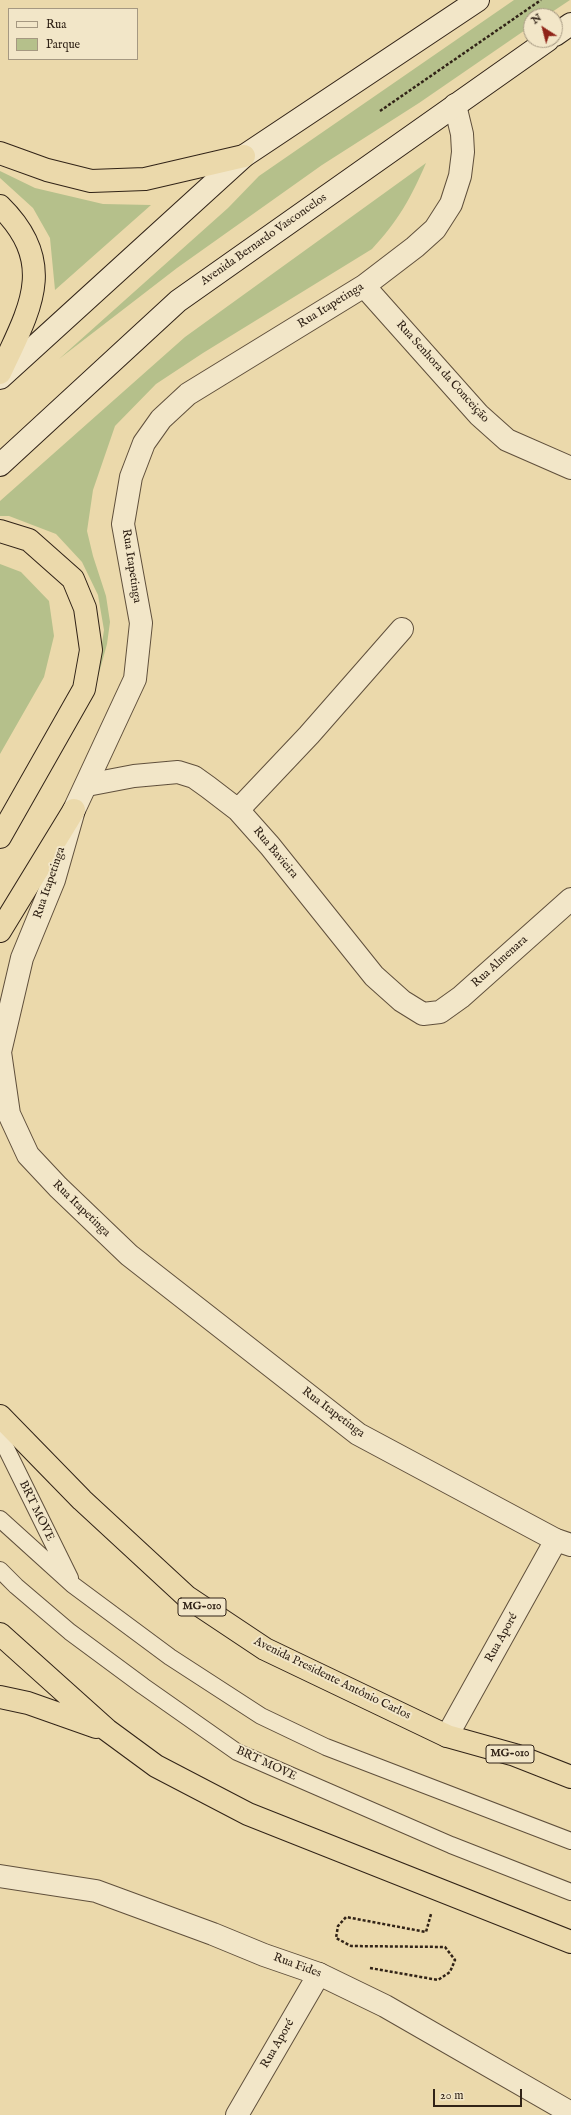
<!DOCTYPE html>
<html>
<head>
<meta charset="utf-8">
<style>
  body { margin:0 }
  #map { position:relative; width:571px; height:2115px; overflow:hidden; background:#ebd9ab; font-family:"IM FELL English",serif }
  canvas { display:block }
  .legend { position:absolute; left:8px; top:8px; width:130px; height:52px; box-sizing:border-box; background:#f2e6c8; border:1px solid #a59881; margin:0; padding:5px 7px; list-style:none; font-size:12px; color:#312317 }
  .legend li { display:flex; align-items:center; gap:8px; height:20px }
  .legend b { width:20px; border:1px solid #a59881 }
  .north { position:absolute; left:523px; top:8px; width:40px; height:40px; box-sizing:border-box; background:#f2e6c8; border:1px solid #a59881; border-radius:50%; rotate:324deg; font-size:11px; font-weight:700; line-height:16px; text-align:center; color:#312317 }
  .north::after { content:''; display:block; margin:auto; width:14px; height:18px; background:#8f2418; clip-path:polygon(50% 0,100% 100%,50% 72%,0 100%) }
  .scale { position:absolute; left:433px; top:2089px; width:89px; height:18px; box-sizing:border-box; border:2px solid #312317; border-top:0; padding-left:5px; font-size:12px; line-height:14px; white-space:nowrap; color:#312317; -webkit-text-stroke:3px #f2e6c8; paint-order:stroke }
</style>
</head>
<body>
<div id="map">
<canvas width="571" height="2115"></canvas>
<ul class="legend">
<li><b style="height:5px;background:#f2e6c8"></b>Rua</li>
<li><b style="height:11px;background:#b5c08b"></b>Parque</li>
</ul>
<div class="north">N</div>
<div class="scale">20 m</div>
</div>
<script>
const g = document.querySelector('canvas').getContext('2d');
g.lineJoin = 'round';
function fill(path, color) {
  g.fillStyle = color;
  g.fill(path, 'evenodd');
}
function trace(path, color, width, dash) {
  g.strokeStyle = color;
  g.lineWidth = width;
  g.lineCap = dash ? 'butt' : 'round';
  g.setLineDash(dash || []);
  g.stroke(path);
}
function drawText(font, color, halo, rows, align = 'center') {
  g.font = font + ' "IM FELL English",serif';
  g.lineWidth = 4;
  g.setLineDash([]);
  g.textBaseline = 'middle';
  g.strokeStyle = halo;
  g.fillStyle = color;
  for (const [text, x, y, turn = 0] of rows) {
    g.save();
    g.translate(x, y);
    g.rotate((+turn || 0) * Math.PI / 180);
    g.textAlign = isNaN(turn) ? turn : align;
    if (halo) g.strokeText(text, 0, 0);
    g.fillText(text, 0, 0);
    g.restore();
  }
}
const green = new Path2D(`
  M514,0H570L546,16H531V26L419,103L322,165L177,268L59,359L228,208L259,176Z
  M426,163C411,198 398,221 372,249L203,353L156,384L115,426L93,490L87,531L93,556L106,596L110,622L107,644L96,684L104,630L98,595L82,562L56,534L9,516H0V501L185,337Z
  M0,171L35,188L103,204L151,205L55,290L50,238L33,208L0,178Z
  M0,564L21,572L49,601L54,636L44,677L0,754Z`);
const path = new Path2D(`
  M380,111L541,0
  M370,1968L438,1980L450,1972L455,1960L445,1947L351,1946L336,1938L338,1926L346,1917L426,1932L431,1914`);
const service = new Path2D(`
  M0,1436L70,1578
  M0,1519L73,1585L170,1657L261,1716L326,1747L571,1841
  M0,1570L16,1586L70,1632L143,1686L237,1752L451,1845L571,1892`);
const minor = new Path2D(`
  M87,785L134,776L178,772L194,777L208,787L238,810L270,846L374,976L402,1001L423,1014L440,1012L461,997L571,899
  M238,810L309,735L402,629
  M447,1736L556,1540
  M319,1974L385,2006L571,2113`);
const tertiary = new Path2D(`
  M455,105L462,134L463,152L460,176L451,204L435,229L415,247L364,286L188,394L161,419L144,443L131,477L123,524L141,623L135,679L74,810L54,880L22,958L0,1052L9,1114L28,1155L58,1187L129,1255L358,1434L556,1540L571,1545
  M364,286L479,415L507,440L571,468
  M0,1876L96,1891L213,1934L264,1955L319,1974L237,2115`);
const secondary = new Path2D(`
  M555,35L571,24
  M0,378L244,156L478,0
  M0,465L178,301L548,40`);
const trunk = new Path2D(`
  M0,153L47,170L91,181L145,179L244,156
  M0,206C59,264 29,310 0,373
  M0,531L29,540L73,579L85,608L91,650L84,689L0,837
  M0,931L74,810
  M0,1416L82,1500L187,1597L265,1649L447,1736L515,1755L571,1777
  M0,1634L107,1730L156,1766L248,1814L571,1942
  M0,1697L28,1703L96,1727`);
const shields = [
  [202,1607,48],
  [510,1754,48]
];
const shieldNames = [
  ["MG-010",202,1607],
  ["MG-010",510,1754]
];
const streetNames = [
  ["Avenida Bernardo Vasconcelos",264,240,-35],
  ["Rua Itapetinga",331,306,-32],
  ["Rua Senhora da Conceição",442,372,48],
  ["Rua Itapetinga",131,566,81],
  ["Rua Bavieira",275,853,50],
  ["Rua Itapetinga",50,883,-71],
  ["Rua Almenara",500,962,-42],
  ["Rua Itapetinga",81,1209,44],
  ["Rua Itapetinga",333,1413,37],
  ["BRT MOVE",36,1511,64],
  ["Rua Aporé",502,1638,-61],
  ["Avenida Presidente Antônio Carlos",332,1679,26],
  ["BRT MOVE",266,1764,25],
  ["Rua Fides",297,1966,20],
  ["Rua Aporé",278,2044,-60]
];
fill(green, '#b5c08b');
trace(service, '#60503c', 18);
trace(minor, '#60503c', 24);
trace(tertiary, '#60503c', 24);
trace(secondary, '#312317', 24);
trace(trunk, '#312317', 24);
trace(path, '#312317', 2.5, [3, 2]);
trace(service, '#f2e6c8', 16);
trace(minor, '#f2e6c8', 22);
trace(tertiary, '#f2e6c8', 22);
trace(secondary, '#f2e6c8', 22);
trace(trunk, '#ebd9ab', 22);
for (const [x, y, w] of shields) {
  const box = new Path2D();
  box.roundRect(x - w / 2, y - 9, w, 18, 3);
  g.fillStyle = '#f2e6c8';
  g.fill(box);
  trace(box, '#312317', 1);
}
drawText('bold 11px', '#312317', null, shieldNames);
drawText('12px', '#312317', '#f2e6c8', streetNames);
</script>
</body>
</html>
